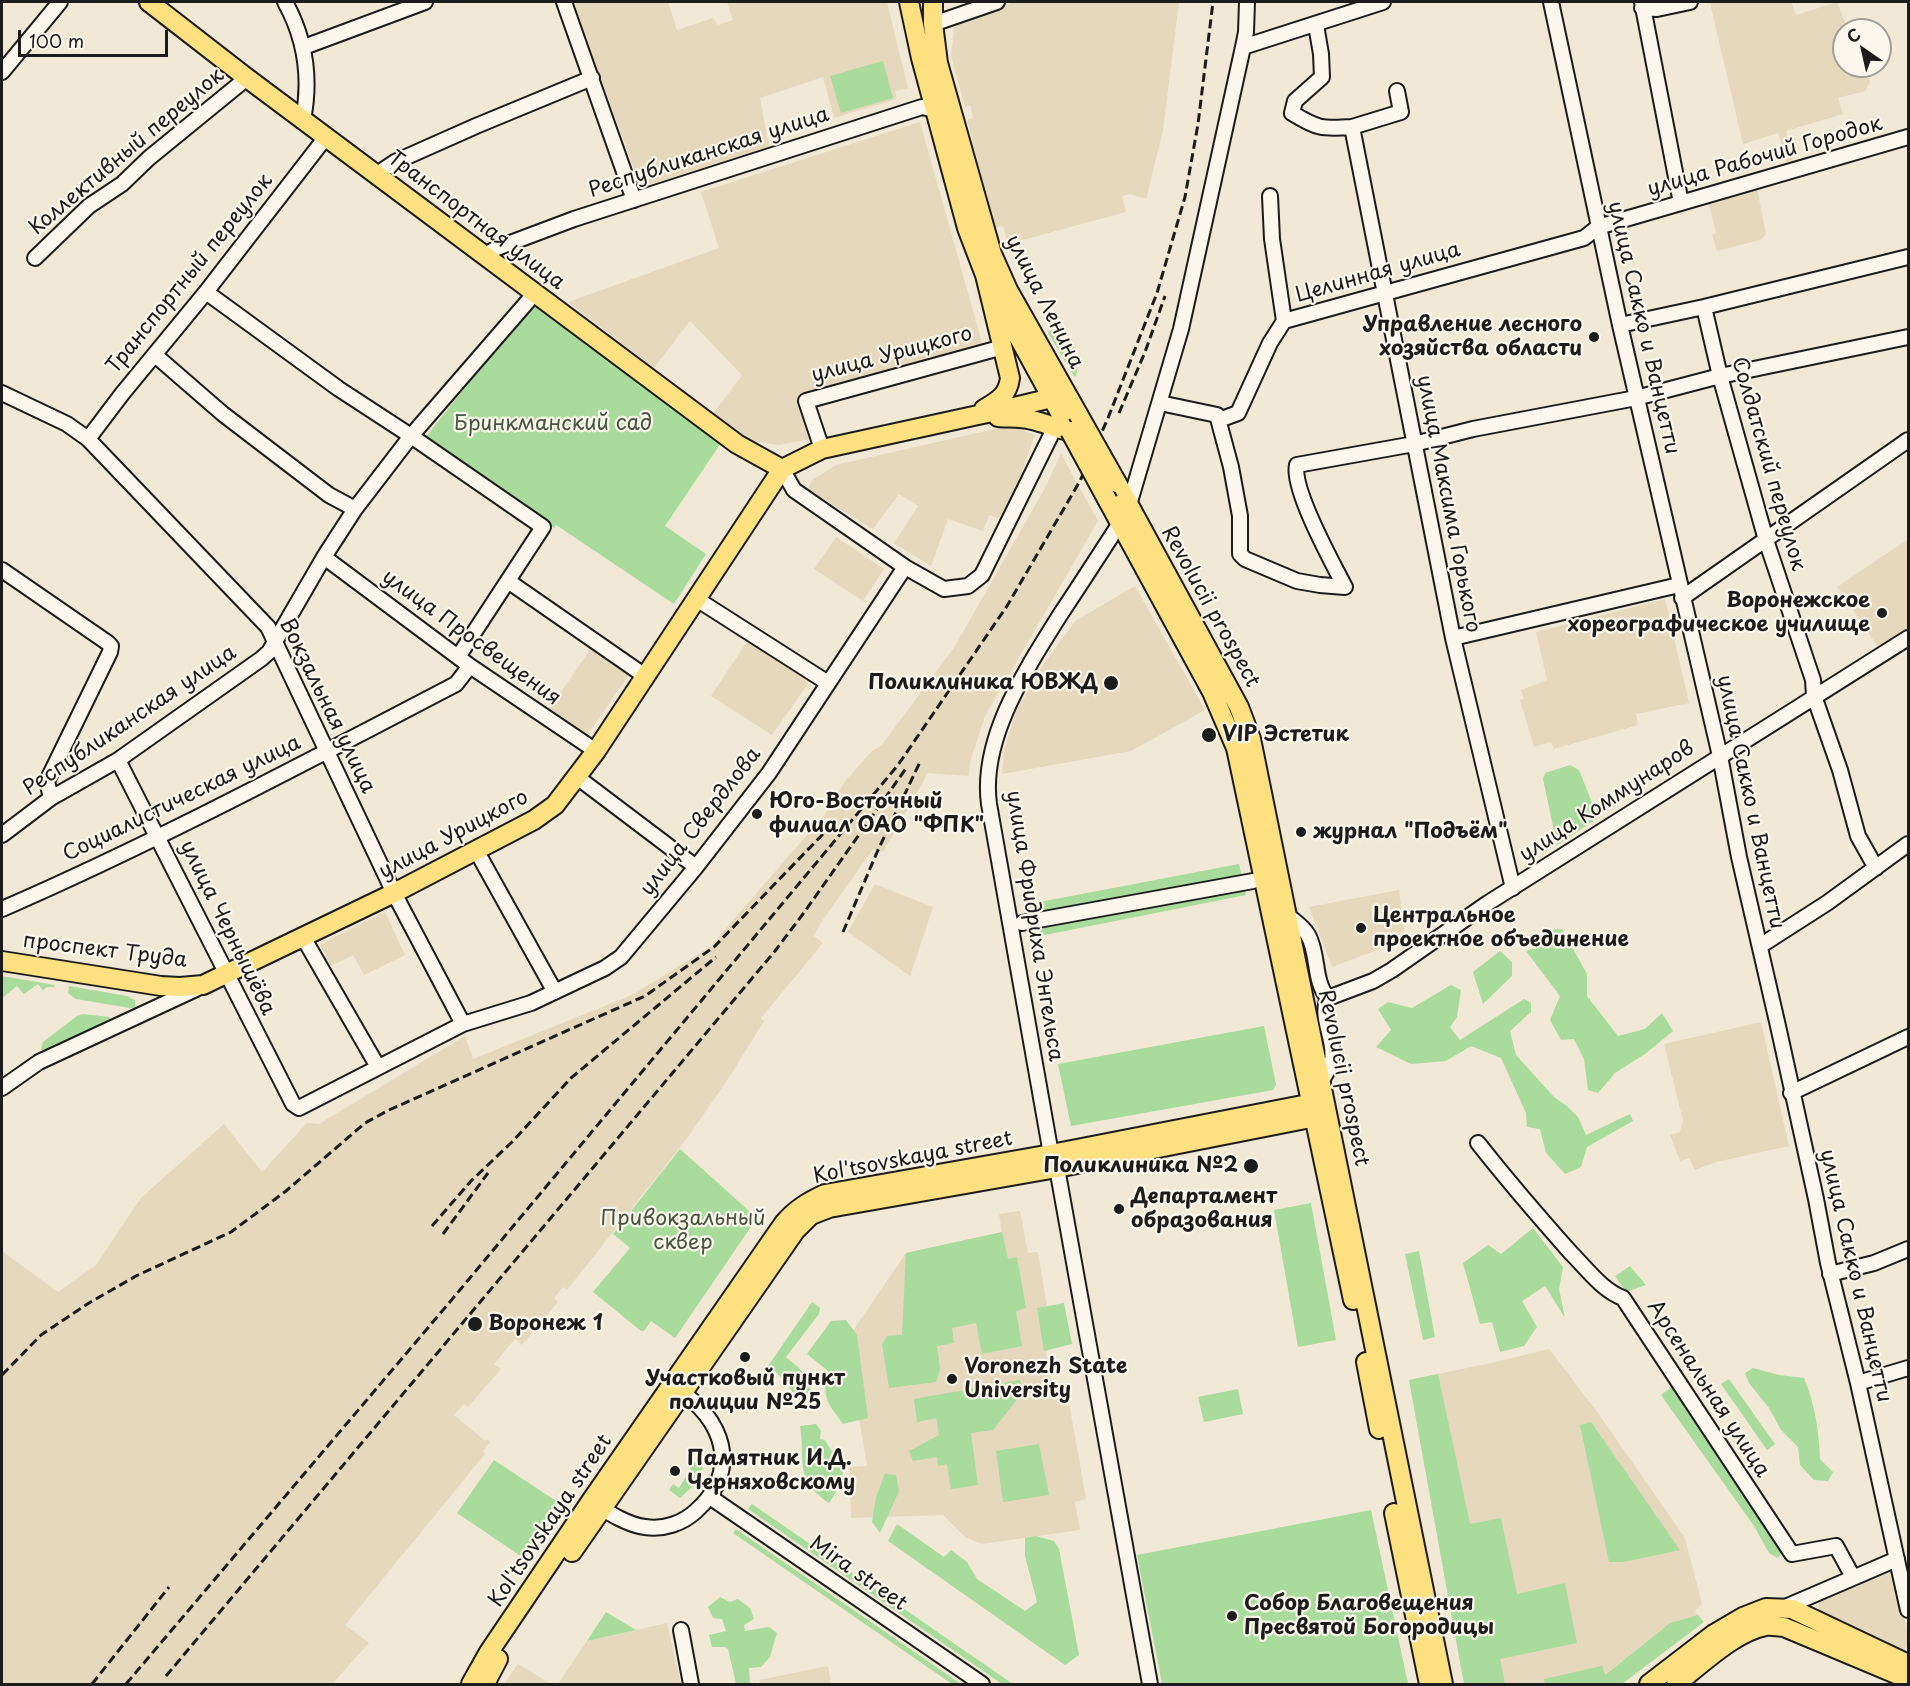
<!DOCTYPE html>
<html>
<head>
<meta charset="utf-8">
<style>
  body { margin:0 }
  #map { position:relative; width:1910px; height:1686px; overflow:hidden; background:#f1e9d6; font-family:"Playpen Sans",sans-serif }
  canvas { display:block }
  .frame { position:absolute; inset:0; border:3px solid #1c1c1c; pointer-events:none }
  .north { position:absolute; left:1832px; top:18px; width:60px; height:60px; box-sizing:border-box; background:#fbf7ec; border:2px solid #a29f99; border-radius:50%; rotate:326deg; font-size:16px; font-weight:700; line-height:24px; text-align:center; color:#1c1c1c }
  .north::after { content:''; display:block; margin:auto; width:21px; height:27px; background:#1c1c1c; clip-path:polygon(50% 0,100% 100%,50% 72%,0 100%) }
  .scale { position:absolute; left:18px; top:30px; width:150px; height:27px; box-sizing:border-box; border:3px solid #1c1c1c; border-top:0; padding-left:8px; font-size:18px; line-height:21px; white-space:nowrap; color:#1c1c1c; -webkit-text-stroke:4px #fbf7ec; paint-order:stroke }
</style>
</head>
<body>
<div id="map">
<canvas width="1910" height="1686"></canvas>
<div class="frame"></div>
<div class="north">С</div>
<div class="scale">100 m</div>
</div>
<script>
const g = document.querySelector('canvas').getContext('2d');
g.lineJoin = 'round';
function fill(path, color) {
  g.fillStyle = color;
  g.fill(path, 'evenodd');
}
function trace(path, color, width, dash) {
  g.strokeStyle = color;
  g.lineWidth = width;
  g.lineCap = dash ? 'butt' : 'round';
  g.setLineDash(dash || []);
  g.stroke(path);
}
function drawText(font, color, halo, rows, align = 'center') {
  g.font = font + ' "Playpen Sans",sans-serif';
  g.lineWidth = 4.5;
  g.setLineDash([]);
  g.textBaseline = 'middle';
  g.strokeStyle = halo;
  g.fillStyle = color;
  for (const [text, x, y, turn = 0] of rows) {
    g.save();
    g.translate(x, y);
    g.rotate((+turn || 0) * Math.PI / 180);
    g.textAlign = isNaN(turn) ? turn : align;
    if (halo) g.strokeText(text, 0, 0);
    g.fillText(text, 0, 0);
    g.restore();
  }
}
const built = new Path2D(`
  M572,2H668L677,30L713,18L718,25L733,20L727,2H887L908,88L895,91L897,99L834,118L823,77L760,98L769,147L641,187Z
  M1015,2H1179L1163,130L1146,199L1130,194L1122,196L1126,212L1008,244L1003,226L995,228L967,120L973,118L970,105L965,107L951,56L955,20Z
  M1716,2H1791L1796,15L1837,2L1848,30H1844V66H1864L1870,82L1865,91L1838,98L1843,114L1786,131L1793,160L1786,162L1778,133L1743,144L1710,3Z
  M920,122L986,357L809,403L821,437L779,445L751,441L713,414L742,375L690,321L654,368L568,302L719,248L701,192Z
  M1757,188L1766,234L1760,240L1717,251L1712,235L1716,233L1708,201Z
  M1008,426L1036,435L1033,440L1005,520L989,515L983,531L948,519L931,566L894,543L918,506L899,494L873,529L808,490L812,480L836,465Z
  M1061,454L1098,521L985,716L970,762L969,776L928,773L883,852L873,849L820,924L814,936L823,943L761,1018L764,1021L728,1079L685,1141L567,1290L563,1287L554,1298L558,1302L522,1345L515,1339L494,1364L501,1369L468,1407L464,1404L454,1415L485,1441L487,1439L490,1442L483,1451L485,1454L345,1625L369,1643L332,1684H2V1251L58,1292L96,1265L141,1198L224,1124L262,1172L307,1123L319,1124L465,1036L473,1059L632,995L710,947L825,814L846,780L872,751L882,745L955,646L1045,488Z
  M836,537L884,569L863,601L814,569Z
  M1908,539V632L1880,650L1837,587Z
  M1135,586L1205,710L1131,751L1002,774L1004,750L1016,712L1043,665L1075,621Z
  M1665,599L1689,703L1636,714L1638,725L1554,749L1551,742L1534,747L1520,700L1524,699L1521,690L1547,680L1536,632Z
  M748,640L810,681L772,735L711,696Z
  M592,647L630,673L586,737L548,711Z
  M875,884L933,907L910,976L848,932Z
  M1399,890L1404,931L1387,946L1332,967L1309,907Z
  M385,912L405,955L364,975L353,955L331,966L320,944Z
  M1761,1022L1789,1146L1716,1162L1695,1170L1689,1158L1680,1161L1670,1135L1680,1132L1683,1121L1664,1044Z
  M1020,1211L1028,1253L1038,1252L1047,1306L1037,1308L1053,1388L1066,1386L1086,1499L1075,1502L1080,1530L982,1544L965,1537L943,1515L851,1518L849,1467L867,1466L846,1341L906,1253L1002,1232L999,1214Z
  M1549,1349L1598,1413L1685,1538L1702,1604L1695,1611L1698,1615L1670,1623L1593,1684H1464L1409,1380L1496,1362Z
  M1894,1571L1908,1634V1642L1904,1652L1818,1610L1819,1602Z
  M667,1623L681,1684H558L587,1641Z
  M518,1664L551,1684H504Z
  M828,1666L831,1684H760L759,1680Z`);
const green = new Path2D(`
  M883,61L893,98L841,113L830,76Z
  M531,304L721,443L665,526L706,554L674,604L556,525L554,528L425,438Z
  M1049,330C1073,338 1083,351 1076,376H1074L1048,333Z
  M1570,765L1579,770L1598,818L1557,845L1543,779L1545,773Z
  M1239,864L1246,895L1030,938L1024,905Z
  M1562,929L1587,974V996L1618,1036L1645,1029L1662,1013L1673,1031L1645,1054L1615,1073L1598,1093L1588,1090L1584,1059L1574,1039L1561,1040L1550,1020L1560,996L1526,951L1541,945L1550,930Z
  M1500,951L1512,962V976L1483,1004L1473,972Z
  M2,976L55,985L54,987H47L43,990L38,984L24,994L17,986L2,998Z
  M1451,985L1461,990L1457,1017L1450,1027L1460,1040L1524,999L1531,1003V1012L1510,1031L1516,1055L1554,1097L1567,1106L1578,1117L1586,1135L1630,1114L1633,1121L1587,1147L1581,1167L1565,1174L1546,1153L1540,1129L1527,1127L1526,1113L1501,1058L1471,1046L1446,1061L1411,1064L1376,1047L1391,1030L1378,1009L1388,1002L1412,1008Z
  M69,986L127,996L135,1000L136,1009L76,999L68,993Z
  M83,1014L109,1017L112,1021L44,1052L41,1049L43,1042L77,1016Z
  M1264,1026L1276,1085L1273,1090L1071,1126L1058,1064Z
  M680,1149L757,1218L675,1338L651,1321L644,1331H641L593,1292L630,1248L613,1234Z
  M1311,1203L1336,1340L1298,1347L1274,1210Z
  M1533,1228L1563,1267L1559,1289L1565,1318L1545,1286L1522,1301L1537,1327L1524,1346L1500,1352L1492,1322L1480,1324L1463,1263L1488,1245L1501,1254Z
  M1002,1232L1008,1259L1017,1257L1026,1308L1016,1311L1022,1346L982,1354L976,1323L952,1328L954,1343L937,1346L940,1369L936,1382L889,1388L882,1344L887,1336L902,1335L906,1253Z
  M1419,1251L1435,1337L1423,1340L1405,1254Z
  M1630,1266L1646,1285L1626,1292L1615,1276Z
  M812,1302L820,1308L819,1314L786,1357C801,1369 807,1374 812,1394L801,1402L777,1373L768,1366Z
  M1064,1303L1072,1344L1044,1351L1037,1308Z
  M846,1320L857,1335L868,1418L843,1424C828,1403 821,1398 828,1371L807,1354L831,1321Z
  M1753,1368L1779,1375L1804,1378C1815,1405 1819,1430 1820,1459L1833,1472L1828,1481L1814,1480L1800,1465L1798,1447L1781,1430L1769,1408L1749,1383L1745,1373Z
  M1438,1374L1470,1524L1501,1518L1517,1594L1565,1583L1577,1643L1500,1659L1505,1684H1464L1409,1380Z
  M1729,1379L1775,1444L1767,1450L1721,1384Z
  M1020,1380L1023,1392L993,1430L971,1433L978,1485L951,1489L947,1464L938,1466L937,1457L913,1461L909,1451L939,1435L936,1418L917,1422L914,1399Z
  M1676,1384L1769,1533L1783,1551L1778,1558L1769,1553L1754,1526L1661,1395Z
  M1238,1389L1243,1414L1204,1422L1198,1397Z
  M1591,1422L1680,1550L1624,1562H1609L1580,1425Z
  M816,1424L821,1431L820,1439L825,1440L834,1455L842,1454L843,1481L829,1503C793,1478 806,1464 800,1426Z
  M1039,1444L1049,1495L1003,1502L996,1451Z
  M690,1459L703,1468L693,1486L680,1498L669,1490L673,1484L679,1488L691,1469L686,1465Z
  M494,1460L562,1505L525,1559L457,1513Z
  M885,1474L896,1475L899,1491L880,1533L872,1522L876,1497Z
  M752,1504L1013,1684H1002L748,1509Z
  M1371,1510L1408,1684H1162L1137,1555Z
  M897,1524L944,1557L951,1550L967,1562L977,1579L1025,1611L1037,1602L1025,1556V1538L1036,1536L1054,1541L1059,1549L1079,1655L1065,1665L888,1541Z
  M736,1529L961,1684H952L733,1533Z
  M720,1597L730,1602L738,1599L750,1608L754,1619L744,1625L745,1631L769,1627L777,1633L770,1657L761,1667L749,1668L750,1684H752H736L728,1649L725,1647H712L709,1635L726,1631L722,1619L713,1618L708,1607Z
  M606,1612L636,1630L587,1641Z
  M1698,1615L1704,1622L1622,1684H1545L1544,1679L1602,1666L1605,1675L1670,1623Z`);
const minor = new Path2D(`
  M285,2C305,38 311,79 303,120
  M564,2L634,200
  M1551,2L1620,325L1720,756L1739,857L1778,1026L1816,1199L1828,1263L1858,1383L1908,1610
  M1642,2L1681,203
  M1642,8L1657,9L1690,2
  M933,24L997,2
  M1316,25L1321,54L1322,77L1295,101L1292,113C1318,129 1322,129 1352,127L1453,638L1513,888
  M304,47L425,2
  M1243,47L1383,2
  M2,72L60,2
  M1352,127L1401,112L1397,91
  M377,174L395,162L476,126L592,78
  M1270,196L1272,239L1284,321
  M485,255L497,248L574,219L922,107L935,110L941,108
  M35,258L89,206L122,184L149,158L247,78
  M206,292L339,389L411,436L543,527L458,657
  M1704,307L1720,376L1766,540L1813,680L1814,696L1840,770L1858,836L1876,868
  M1620,325L1704,307L1908,257
  M155,355L223,414L329,495L355,509
  M2,393L67,424L88,439L268,627L394,893L463,1024
  M1160,403L1217,415L1231,467L1240,516V554L1245,559L1297,581L1320,585L1345,587C1333,564 1291,488 1297,465L1414,444L1473,429L1636,398L1720,376L1908,337
  M1219,420L1238,413L1270,343L1284,321L1584,238L1598,227L1908,137
  M88,439L122,394L206,292L326,137
  M822,449L806,401L1003,347
  M782,469L794,490L905,567L944,589L968,586L982,575L1054,429
  M1129,505L1181,329L1243,47L1246,32L1247,2
  M324,557L470,666L596,751
  M2,570L108,643L111,646L110,652L47,781L51,798
  M508,581L645,676
  M695,598L828,683
  M1682,598L1908,440
  M1453,638L1679,585
  M118,760L293,1104L299,1108L463,1024L531,1003L605,968L621,957L696,867L769,773L905,567
  M577,777L696,867
  M2,835L51,798L118,760L261,659L269,652L324,557L355,509L411,436L535,293
  M476,850L555,992
  M2,909C156,842 306,762 456,684L470,666
  M1287,915C1294,921 1303,926 1308,935C1319,954 1313,981 1328,998
  M1022,923L1253,881
  M303,937L378,1067
  M1760,946L1827,903L1908,844
  M1328,998L1373,981L1392,970L1488,903L1908,638
  M1321,1082C1325,1075 1330,1068 1332,1060C1336,1040 1319,1018 1328,998
  M2,1088L39,1062L196,989
  M1791,1093L1908,1037
  M1478,1143C1508,1181 1539,1217 1571,1253C1587,1269 1602,1290 1623,1298L1792,1554L1836,1546L1853,1577
  M1051,1154L989,804C980,738 1027,668 1060,615C1080,585 1100,554 1120,523
  M1057,1168L1150,1684
  M1830,1274L1874,1263L1908,1249
  M1858,1383L1908,1368
  M710,1497L982,1684
  M595,1504C609,1513 628,1525 645,1527C664,1530 683,1523 696,1511C742,1470 723,1418 677,1389
  M1783,1608L1897,1559
  M681,1630L691,1684`);
const major = new Path2D(`
  M149,2L247,78L737,444L782,469
  M909,2L921,58L967,228L985,275L1010,378C1008,395 998,401 984,409
  M933,2V24L938,63L992,254L1008,290L1078,414
  M997,298L1070,431
  M998,417C1009,418 1021,417 1032,420C1046,423 1057,429 1070,431
  M1117,483L1239,707L1251,739C1318,1054 1378,1370 1443,1684
  M1108,501L1212,692L1236,748L1353,1300
  M2,961L161,986L180,987L203,985L394,893L534,820L555,805L596,751L782,469L822,449L1001,410L1052,398L1064,391
  M1366,1362L1379,1429
  M1394,1513L1429,1684
  M572,1552L795,1231L811,1215L829,1208L1057,1168L1326,1115
  M471,1684L489,1652L591,1501L784,1223C796,1209 808,1202 825,1194L1051,1154L1323,1101
  M486,1684L487,1680L498,1659
  M1649,1684L1714,1634L1743,1617L1766,1608L1792,1609L1908,1664
  M1676,1684C1701,1665 1734,1632 1766,1626C1772,1625 1778,1627 1784,1627L1908,1679`);
const rail = new Path2D(`
  M1119,413L1145,352L1165,296
  M843,932L878,850L921,760
  M432,1226L471,1181L512,1142L571,1078L716,957
  M443,1234L488,1173
  M2,1375L41,1335L89,1303L136,1276L231,1232L286,1191L365,1123L389,1110L645,996L714,947L823,834
  M166,1676L775,951L803,914L907,767
  M92,1684L169,1587
  M126,1684L449,1303L898,765L1007,606L1080,481L1108,418L1157,293L1185,197L1198,124L1213,2`);
const majorBridge = new Path2D(`
  M1078,414L1117,483
  M1070,431L1108,501`);
const markers = [
  [1594,337,6,"#1c1c1c"],
  [1882,613,6,"#1c1c1c"],
  [1111,683,8,"#1c1c1c"],
  [1209,735,8,"#1c1c1c"],
  [757,814,6,"#1c1c1c"],
  [1301,832,6,"#1c1c1c"],
  [1361,928,6,"#1c1c1c"],
  [1251,1166,8,"#1c1c1c"],
  [1119,1209,6,"#1c1c1c"],
  [475,1324,8,"#1c1c1c"],
  [745,1357,6,"#1c1c1c"],
  [952,1379,6,"#1c1c1c"],
  [675,1471,6,"#1c1c1c"],
  [1232,1616,6,"#1c1c1c"]
];
const streetNames = [
  ["Коллективный переулок",127,152,-40],
  ["Республиканская улица",709,153,-18],
  ["улица Рабочий Городок",1765,157,-16],
  ["Транспортная улица",476,221,37],
  ["Целинная улица",1378,273,-16],
  ["Транспортный переулок",190,274,-51],
  ["улица Ленина",1044,302,63],
  ["улица Сакко и Ванцетти",1643,328,77],
  ["улица Урицкого",892,355,-15],
  ["Солдатский переулок",1768,464,74],
  ["улица Максима Горького",1448,504,79],
  ["Revolucii prospect",1210,607,61],
  ["улица Просвещения",471,638,36],
  ["Вокзальная улица",327,706,64],
  ["Республиканская улица",130,721,-34],
  ["Социалистическая улица",182,799,-26],
  ["улица Коммунаров",1607,802,-33],
  ["улица Сакко и Ванцетти",1750,802,78],
  ["улица Свердлова",701,822,-52],
  ["улица Урицкого",454,835,-28],
  ["улица Фридриха Энгельса",1034,926,81],
  ["улица Чернышёва",227,928,64],
  ["проспект Труда",105,951,7],
  ["Revolucii prospect",1343,1078,78],
  ["Kol'tsovskaya street",913,1158,-11],
  ["улица Сакко и Ванцетти",1855,1276,77],
  ["Арсенальная улица",1708,1389,57],
  ["Kol'tsovskaya street",551,1521,-56],
  ["Mira street",858,1574,35]
];
const poiNames = [
  ["Управление лесного",1582,325,"right"],
  ["хозяйства области",1582,349,"right"],
  ["Воронежское",1870,601,"right"],
  ["хореографическое училище",1870,625,"right"],
  ["Поликлиника ЮВЖД",1098,683,"right"],
  ["VIP Эстетик",1222,735],
  ["Юго-Восточный",769,802],
  ["филиал ОАО \"ФПК\"",769,826],
  ["журнал \"Подъём\"",1313,832],
  ["Центральное",1373,916],
  ["проектное объединение",1373,940],
  ["Поликлиника №2",1238,1166,"right"],
  ["Департамент",1131,1197],
  ["образования",1131,1221],
  ["Воронеж 1",488,1324],
  ["Voronezh State",964,1367],
  ["University",964,1391],
  ["Участковый пункт",745,1379,"center"],
  ["полиции №25",745,1403,"center"],
  ["Памятник И.Д.",687,1459],
  ["Черняховскому",687,1483],
  ["Собор Благовещения",1244,1604],
  ["Пресвятой Богородицы",1244,1628]
];
const parkNames = [
  ["Бринкманский сад",553,424],
  ["Привокзальный",683,1219],
  ["сквер",683,1243]
];
fill(built, '#e5d8bc');
fill(green, '#a8db9c');
trace(minor, '#1c1c1c', 18);
trace(major, '#1c1c1c', 22);
trace(minor, '#fbf7ec', 14);
trace(major, '#fde080', 18);
trace(rail, '#1c1c1c', 3, [9, 4.5]);
trace(majorBridge, '#1c1c1c', 22, []);
trace(majorBridge, '#fde080', 18);
for (const [x, y, r, color] of markers) {
  const dot = new Path2D();
  dot.arc(x, y, r, 0, 2 * Math.PI);
  g.fillStyle = color;
  g.fill(dot);
  trace(dot, '#fbf7ec', 2);
}
drawText('21px', '#1c1c1c', '#fbf7ec', streetNames);
drawText('bold 21px', '#1c1c1c', '#fbf7ec', poiNames, 'left');
drawText('21px', '#465542', '#fbf7ec', parkNames);
</script>
</body>
</html>
